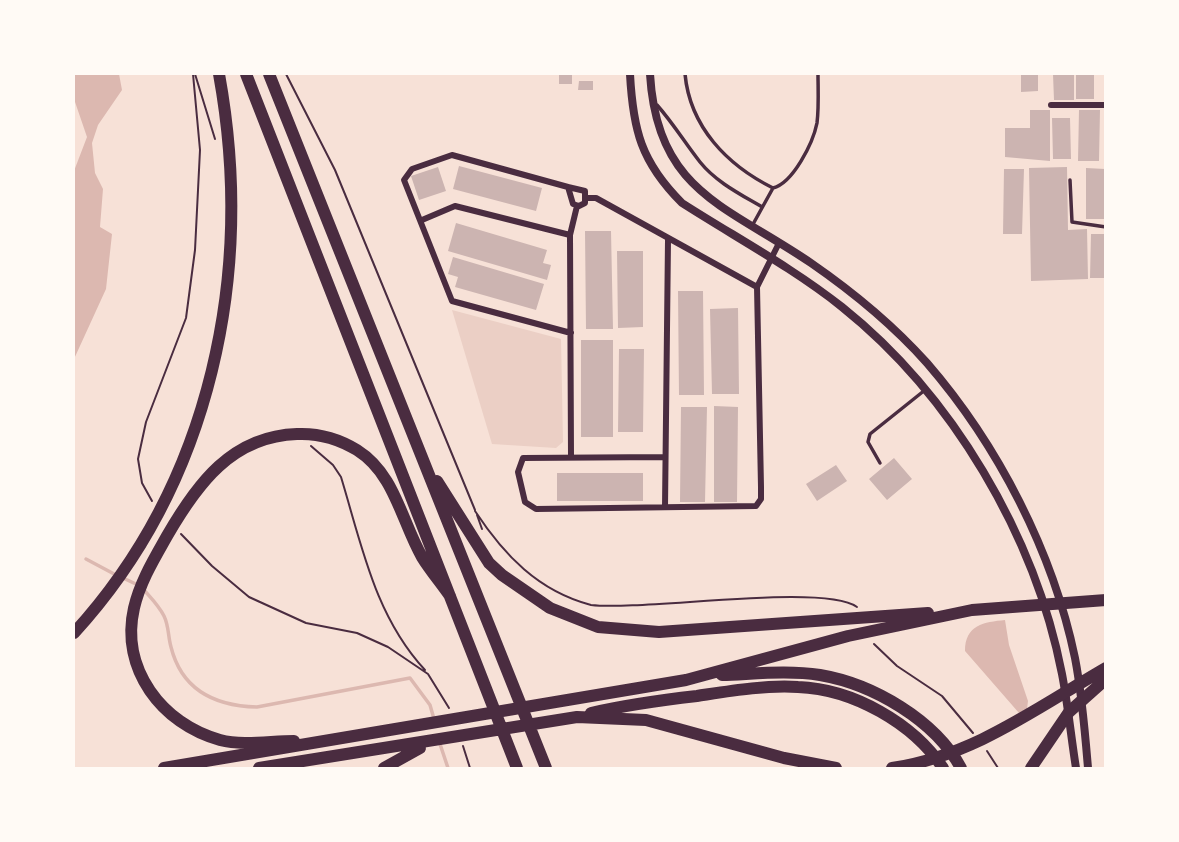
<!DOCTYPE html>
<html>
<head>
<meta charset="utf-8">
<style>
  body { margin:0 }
  #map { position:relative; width:1179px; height:842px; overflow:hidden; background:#f7e1d7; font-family:Montserrat,sans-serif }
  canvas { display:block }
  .frame { position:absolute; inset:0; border:75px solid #fffaf5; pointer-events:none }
</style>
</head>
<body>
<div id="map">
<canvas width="1179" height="842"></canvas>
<div class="frame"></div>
</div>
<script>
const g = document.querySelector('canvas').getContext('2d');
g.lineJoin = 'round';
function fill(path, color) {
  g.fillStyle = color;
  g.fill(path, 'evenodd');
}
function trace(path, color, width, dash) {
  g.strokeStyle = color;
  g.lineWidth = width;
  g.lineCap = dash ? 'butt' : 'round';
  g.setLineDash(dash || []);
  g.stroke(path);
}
const green = new Path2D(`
  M452,310L561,339L563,442L556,448L492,444Z`);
const water = new Path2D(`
  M74,74H119L122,90L98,125L92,143L95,173L103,189L100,227L112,234L106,289L74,359V171L87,137L74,99Z
  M1005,620L1009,645L1028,701L1027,709L1019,713L965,651C965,625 984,622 1005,620Z`);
const stream = new Path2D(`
  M86,559L116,575
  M123,578L138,585
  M144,590C151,598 159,606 164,616C169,626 168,637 171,647C182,691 216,706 257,707L410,678L430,705L434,719
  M440,744L448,768`);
const building = new Path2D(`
  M559,74H572V84H559Z
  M1021,74H1038V91L1021,92Z
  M1053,74H1074V100H1054Z
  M1076,74H1094V99H1076Z
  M579,81H593V90H578Z
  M1030,110H1050V161L1005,157V128H1030Z
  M1079,110H1100L1099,161H1078Z
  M1052,118H1070L1071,159H1053Z
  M459,166L542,188L536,211L453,189Z
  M438,167L446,191L419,200L411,176Z
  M1067,167L1068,230L1087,229L1088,279L1031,281L1029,168Z
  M1086,168L1105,169V219H1086Z
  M1004,169H1024L1022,234H1003Z
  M456,223L547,250L543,263L551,265L547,280L448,251Z
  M585,231H611L613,329H586Z
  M1091,234H1105V278H1090Z
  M617,251H643V327L618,328Z
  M453,257L544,284L536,310L455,287L458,277L448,274Z
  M678,291H703L704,395H679Z
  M738,308L739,394H712L710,309Z
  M581,340H613V437H581Z
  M619,349H644L643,432H618Z
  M714,406L738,407L737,502H714Z
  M681,407H707L705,502H680Z
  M894,458L912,479L887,500L869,479Z
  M836,465L847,481L817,501L806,484Z
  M557,473H643V501H557Z`);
const path = new Path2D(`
  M195,74L215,139
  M286,74L335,170L475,510
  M311,446L333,465L341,477C362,546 375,616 425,670
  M152,501L142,483L138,459L146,422L186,318L195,250L200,150L193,74
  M475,511C504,555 538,591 591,605C644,611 823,583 857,607
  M477,515L482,529
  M181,534L212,566L249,597L306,623L357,633L388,647L428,674L449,708
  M874,644L897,666L942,696L973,733
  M463,746L470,768
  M987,751L998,768`);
const service = new Path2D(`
  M685,74C690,127 727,165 773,188C793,183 813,143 817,123C819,107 818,89 818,74
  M657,105C673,123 685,143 700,162C716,182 740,194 762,207
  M1070,180L1072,222L1106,227
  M752,226L773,188
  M880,463L868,442L870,434L925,390`);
const minor = new Path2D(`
  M1051,105H1106
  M568,187L452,155L412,169L404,180L452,301L571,333
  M568,187L585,191V203L579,206L573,204Z
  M587,198H596L757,287
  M422,220L455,206L570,235
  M757,287L779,243
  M571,456L570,235L577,206
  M665,457L523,458L518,472L525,502L536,509L756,506L761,499V487L757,287
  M665,507L668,240`);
const tertiary = new Path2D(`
  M630,74C633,130 641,162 682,203C735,237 793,268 842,307C952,395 1035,535 1062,674C1068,705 1071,737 1076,768
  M650,74C657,192 726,205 811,263C853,292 893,325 927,363C998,445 1053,552 1075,658C1082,694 1085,732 1088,768`);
const motorway = new Path2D(`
  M246,74L517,768
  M269,74L546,768
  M437,481L489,563L502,575L550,608L598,627L659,632L928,613
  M74,633C212,482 255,272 219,74
  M722,675C754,674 788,670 820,675C873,684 935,720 961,768
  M591,713C626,705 662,700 697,696C730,691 764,685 798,687C853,689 913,723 943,768
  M294,741C270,741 243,746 220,740C162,724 120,669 134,608C140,582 154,559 167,536C197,484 232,436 297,434C318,433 339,439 357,450C395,474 401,520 422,557C430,570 441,583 450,596
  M164,768L686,680L848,636L972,610L1106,600
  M259,768L577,717L646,720L784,758L836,768
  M384,768L420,748
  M892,768C973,756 1035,709 1106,668
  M1031,768L1069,712L1106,679`);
fill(green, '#ebcfc5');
fill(water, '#dcb8b0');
trace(stream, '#dcb8b0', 3.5);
fill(building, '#ccb4b1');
trace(path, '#4a2c40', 2);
trace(service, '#4a2c40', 3.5);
trace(minor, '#4a2c40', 6);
trace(tertiary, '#4a2c40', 8);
trace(motorway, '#4a2c40', 12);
</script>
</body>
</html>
